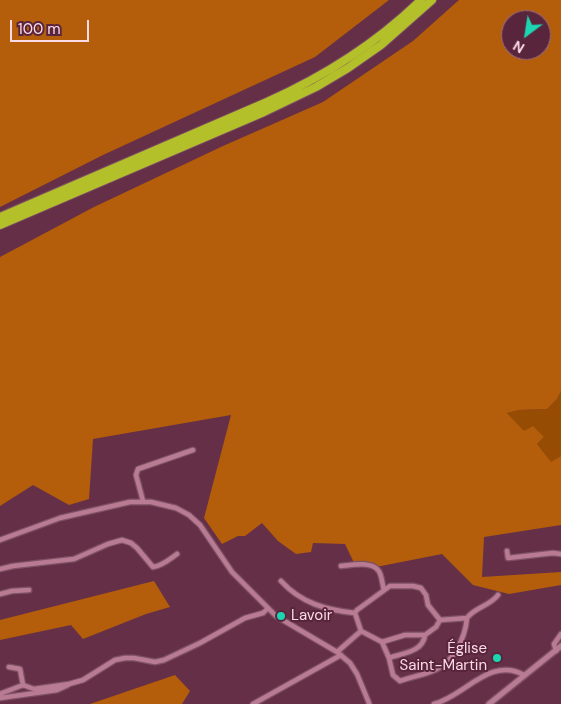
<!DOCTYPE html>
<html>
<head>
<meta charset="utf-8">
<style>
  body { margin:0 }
  #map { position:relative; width:561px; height:704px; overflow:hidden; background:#653047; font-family:"DM Sans",sans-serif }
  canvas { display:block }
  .north { position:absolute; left:501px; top:10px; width:50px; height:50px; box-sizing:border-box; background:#59253c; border:1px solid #9a6d80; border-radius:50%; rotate:211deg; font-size:14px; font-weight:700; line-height:20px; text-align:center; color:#fcdae6 }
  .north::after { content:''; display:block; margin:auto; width:18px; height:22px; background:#1cd5b1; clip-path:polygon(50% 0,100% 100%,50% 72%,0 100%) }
  .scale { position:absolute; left:10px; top:20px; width:79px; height:22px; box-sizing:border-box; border:2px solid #fcdae6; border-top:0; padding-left:6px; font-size:15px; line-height:18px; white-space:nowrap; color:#fcdae6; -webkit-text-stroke:4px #59253c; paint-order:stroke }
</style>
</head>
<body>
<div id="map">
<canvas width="561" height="704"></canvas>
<div class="north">N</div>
<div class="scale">100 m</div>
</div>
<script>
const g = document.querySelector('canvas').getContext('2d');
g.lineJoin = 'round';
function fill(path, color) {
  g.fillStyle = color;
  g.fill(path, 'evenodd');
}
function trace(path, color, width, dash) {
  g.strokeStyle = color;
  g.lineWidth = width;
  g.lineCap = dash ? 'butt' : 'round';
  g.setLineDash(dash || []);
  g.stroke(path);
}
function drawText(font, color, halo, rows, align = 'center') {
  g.font = font + ' "DM Sans",sans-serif';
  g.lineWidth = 4;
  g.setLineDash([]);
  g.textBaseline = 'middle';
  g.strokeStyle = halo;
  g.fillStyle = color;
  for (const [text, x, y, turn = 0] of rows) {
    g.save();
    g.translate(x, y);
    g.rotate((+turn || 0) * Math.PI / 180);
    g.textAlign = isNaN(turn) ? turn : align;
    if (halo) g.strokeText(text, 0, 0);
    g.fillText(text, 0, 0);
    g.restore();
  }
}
const green = new Path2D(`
  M561,391V456L551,463L537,444L544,437L524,432L507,413L519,410L547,409L557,399Z`);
const forest = new Path2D(`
  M0,0H389L315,57L103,155L0,207Z
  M459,0H561V391L557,399L547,409L519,410L507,413L524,431L533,426L544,437L537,444L551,462L561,456V525L484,537L482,577L561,572V585L509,594L473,585L442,554L376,567H356L345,544L313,543L311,552L296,554L278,541L262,523L245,536H238L222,544L204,518L231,415L93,439L89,499L69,505L33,485L0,506V257L94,207L223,146L323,102L413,41ZM511,20H541V50H511Z
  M154,581L170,607L146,614L83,639L71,625L0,640V620Z
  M175,675L190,691L182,704H90Z`);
const minor = new Path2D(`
  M143,501L136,475L138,469L193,450
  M0,540L60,518L130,502H151L176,508L189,515L200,525L232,572L276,616L337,652L350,663L357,674L369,703
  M507,551L508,558L553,553L561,554
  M341,566C351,565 371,561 378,570C382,574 382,584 384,590
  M0,569L13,566L74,559L108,544L122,540L131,543L137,548L153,567C162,566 170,559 177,554
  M281,581C301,603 326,610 355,613
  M0,594L12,591L29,590
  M467,618C475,607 490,606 498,595
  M382,642L389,658L393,675L400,681C411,677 424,675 435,670C454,662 465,638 467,618L440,620L436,627L425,635H405L382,642L361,631L355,613L357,610L390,586H413L421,588L426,595L428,605L440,620
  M556,651L554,644L561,634
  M337,652L361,631
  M389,658C403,653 423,652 425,635
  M9,667L20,669L23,685
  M0,694L23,685L34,689L69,684L83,680L115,660L125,658H134L155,662L164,660L200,643L245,618L263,613L268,608
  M0,698L57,690L68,685
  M253,704L341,655
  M434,704C465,696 490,656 524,675`);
const tertiary = new Path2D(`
  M489,704L561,646`);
const motorway = new Path2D(`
  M0,217L267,102C325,76 376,44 421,0
  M0,225L264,112L316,87L348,68L381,45L432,0`);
const markers = [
  [281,616,5,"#1cd5b1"],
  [497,658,5,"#1cd5b1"]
];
const poiNames = [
  ["Lavoir",291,616],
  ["Église",487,649,"right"],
  ["Saint-Martin",487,666,"right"]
];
fill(green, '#974c03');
fill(forest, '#b45d0b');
trace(minor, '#7e5064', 7);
trace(tertiary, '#7e5064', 8);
trace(motorway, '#7e5064', 10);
trace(minor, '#b87b93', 4.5);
trace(tertiary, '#b87b93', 5);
trace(motorway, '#b3c02a', 8);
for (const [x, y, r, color] of markers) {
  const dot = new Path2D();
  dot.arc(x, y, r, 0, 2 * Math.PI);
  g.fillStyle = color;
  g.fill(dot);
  trace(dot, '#59253c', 2);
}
drawText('15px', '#fcdae6', '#59253c', poiNames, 'left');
</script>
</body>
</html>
